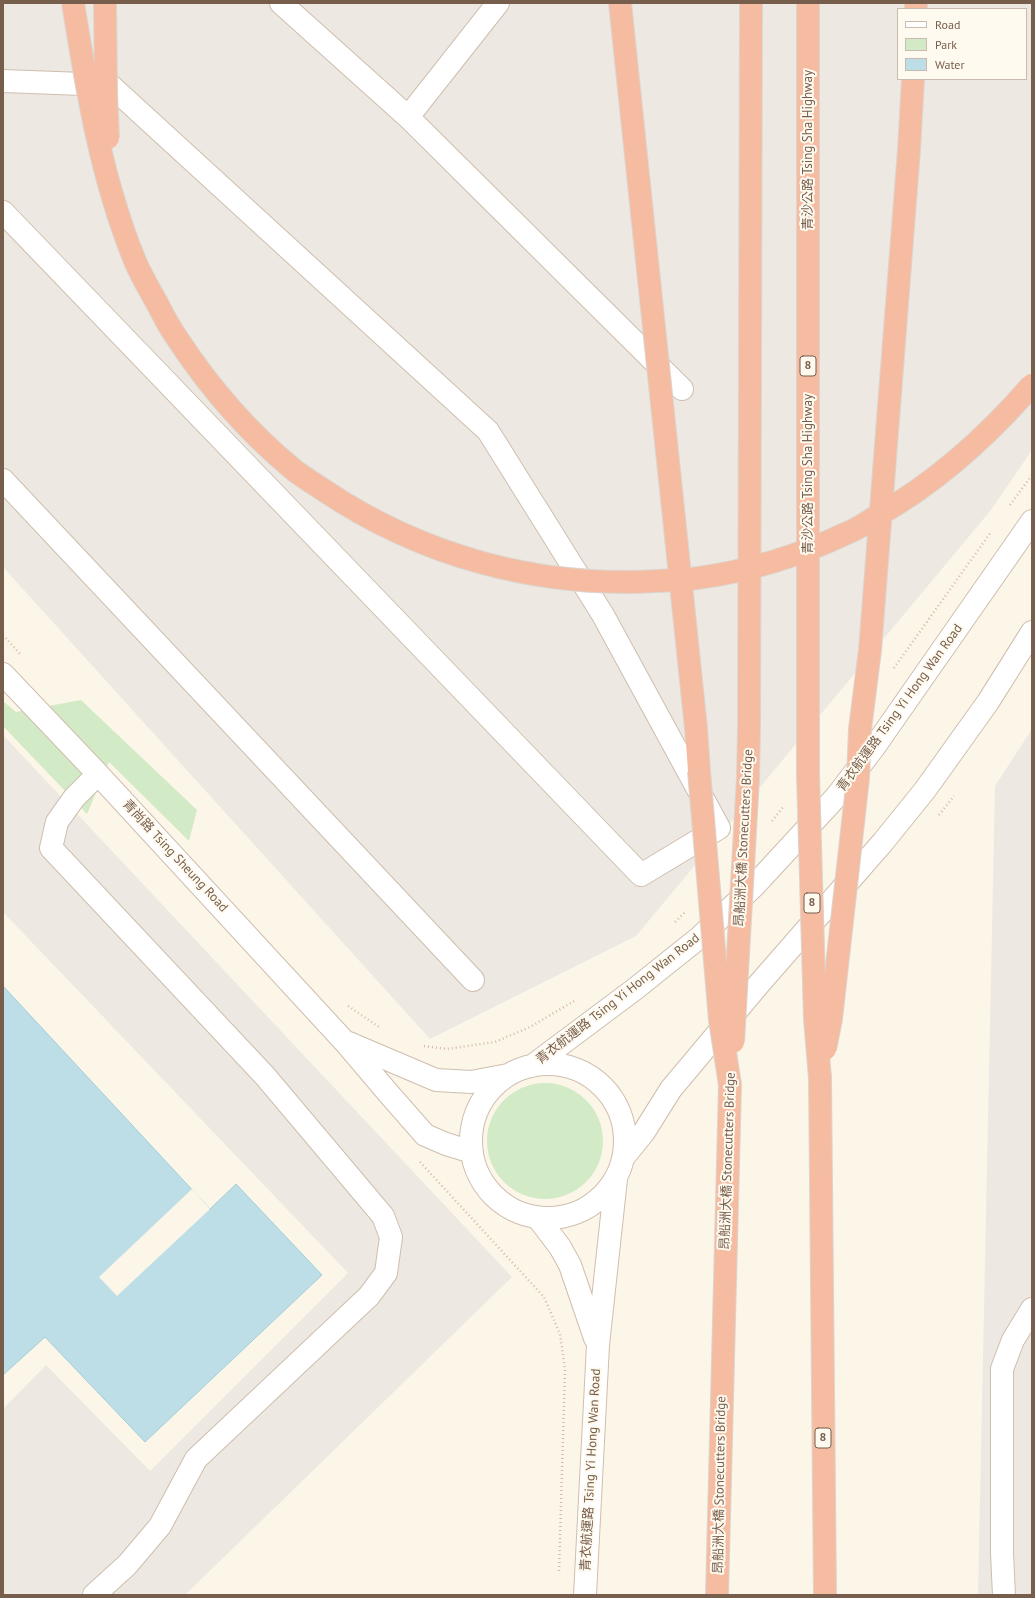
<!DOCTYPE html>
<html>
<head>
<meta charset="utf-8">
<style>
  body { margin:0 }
  #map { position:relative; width:1035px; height:1598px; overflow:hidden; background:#fcf6e9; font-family:"PT Sans",sans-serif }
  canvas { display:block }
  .frame { position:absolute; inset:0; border:4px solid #775e4c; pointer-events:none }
  .legend { position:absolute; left:897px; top:8px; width:130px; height:72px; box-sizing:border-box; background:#fffaef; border:1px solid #c9bcae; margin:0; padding:5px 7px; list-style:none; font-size:12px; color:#775e4c }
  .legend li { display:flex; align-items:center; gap:8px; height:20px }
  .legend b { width:20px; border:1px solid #c9bcae }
</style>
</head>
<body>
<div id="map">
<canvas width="1035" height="1598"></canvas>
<div class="frame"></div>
<ul class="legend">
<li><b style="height:5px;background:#fff"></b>Road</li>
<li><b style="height:11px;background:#d3eac7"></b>Park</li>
<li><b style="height:11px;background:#bddee6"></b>Water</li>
</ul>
</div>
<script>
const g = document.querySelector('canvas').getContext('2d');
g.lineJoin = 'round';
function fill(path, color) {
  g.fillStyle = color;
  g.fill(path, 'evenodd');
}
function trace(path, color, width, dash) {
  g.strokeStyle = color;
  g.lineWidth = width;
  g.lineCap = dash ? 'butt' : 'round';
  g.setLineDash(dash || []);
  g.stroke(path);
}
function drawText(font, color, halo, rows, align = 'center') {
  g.font = font + ' "PT Sans","Noto Sans TC",sans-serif';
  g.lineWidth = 4;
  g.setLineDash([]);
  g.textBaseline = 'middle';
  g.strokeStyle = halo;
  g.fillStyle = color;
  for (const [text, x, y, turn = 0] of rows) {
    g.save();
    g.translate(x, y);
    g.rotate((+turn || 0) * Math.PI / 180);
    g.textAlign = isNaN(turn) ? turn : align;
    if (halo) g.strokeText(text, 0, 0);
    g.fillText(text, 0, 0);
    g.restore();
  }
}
const industrial = new Path2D(`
  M3,3H1032V450L991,510L636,936L430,1039L3,567ZM898,9H1026V79H898Z
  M1032,729V1595H978L995,786Z
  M3,735L512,1277L185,1595H3V1409L46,1365L150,1471L348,1273L3,912Z`);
const green = new Path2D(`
  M81,700L197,810L189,841L109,762L87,814L3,726V701L16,712Z
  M487 1141a58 58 0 1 1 116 0a58 58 0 1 1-116 0Z`);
const water = new Path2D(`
  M3,986L210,1209L236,1184L322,1275L145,1442L45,1337L3,1375Z`);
const pier = new Path2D(`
  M192,1189L210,1209L117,1296L99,1277Z`);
const path = new Path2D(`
  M1010,505L1032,475
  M3,635L20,654
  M894,668L991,532
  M939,815L954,796
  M772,821L784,806
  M675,922L686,911
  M348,1006L379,1027
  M424,1046L447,1049L495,1042L530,1027L574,1001
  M420,1162L544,1297L560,1334L565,1369L559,1573`);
const minor = new Path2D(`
  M281,3L408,117L682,389
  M3,81L110,85L488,431L603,615L719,828L641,875L3,212
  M408,117L498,3
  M3,480L473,980
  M3,674L98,774L344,1041L389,1094L425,1135L446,1144L472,1152
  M349,1043L436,1080L471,1082L508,1075
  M471 1141a77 77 0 1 1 154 0a77 77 0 1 1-154 0Z
  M532,1066L635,989L700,937L754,886L836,797L875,746L1032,521
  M623,1158L644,1132L671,1089L759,984L883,842L925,790L988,702L1032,632
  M538,1218L560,1247L570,1265L595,1338
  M94,1595L127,1565L160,1526L196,1459L369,1296L386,1273L391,1237L383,1216L265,1076L51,848L57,822L74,798L98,774
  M585,1595L598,1345L616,1179
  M1004,1595L1002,1553V1369L1013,1340L1032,1309`);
const highway = new Path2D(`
  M916,9V3
  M696,728L699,771
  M748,778L749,728
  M820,1078L825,1595
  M717,1595L730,1085`);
const highwayBridge = new Path2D(`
  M73,3C87,90 101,178 135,261C141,275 149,289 157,303C163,315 169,327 177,338C209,387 249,433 294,470C303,477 313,483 322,489C421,556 538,588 657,581C671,580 685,580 698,578C749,571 801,555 847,533C858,529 867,522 877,516C937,482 987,437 1032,385
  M105,3L106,93L108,138
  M620,3C647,245 669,487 696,728
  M808,3V774L815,1019L820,1078
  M749,728L751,3
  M699,771L720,1020L730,1085
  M733,1042L748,778
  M825,1049L831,1019L858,778L860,729L870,650L909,150L913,79`);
const shields = [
  [808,366,16],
  [812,903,16],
  [823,1438,16]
];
const shieldNames = [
  ["8",808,366],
  ["8",812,903],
  ["8",823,1438]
];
const streetNames = [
  ["青沙公路 Tsing Sha Highway",808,150,-90],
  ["青沙公路 Tsing Sha Highway",808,474,-90],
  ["青衣航運路 Tsing Yi Hong Wan Road",900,708,-54],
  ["昂船洲大橋 Stonecutters Bridge",744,838,-87],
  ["青尚路 Tsing Sheung Road",175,856,47],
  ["青衣航運路 Tsing Yi Hong Wan Road",618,999,-38],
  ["昂船洲大橋 Stonecutters Bridge",728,1161,-88],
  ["青衣航運路 Tsing Yi Hong Wan Road",591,1470,-87],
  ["昂船洲大橋 Stonecutters Bridge",720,1485,-89]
];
fill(industrial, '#ede8e2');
fill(green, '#d3eac7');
fill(water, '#bddee6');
trace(water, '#a3cdd8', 1);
fill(pier, '#fcf6e9');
trace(minor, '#cfbeae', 24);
trace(highway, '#dcd5d0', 24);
trace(path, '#d7baa3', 2.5, [1, 3]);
trace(minor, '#fff', 22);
trace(highway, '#f5bca1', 22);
trace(highwayBridge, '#dcd5d0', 24, []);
trace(highwayBridge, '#f5bca1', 22);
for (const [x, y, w] of shields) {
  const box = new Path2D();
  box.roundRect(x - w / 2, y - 10, w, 20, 3);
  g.fillStyle = '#fffaef';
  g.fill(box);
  trace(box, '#775e4c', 1);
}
drawText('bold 12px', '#775e4c', null, shieldNames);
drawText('13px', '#775e4c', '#fffaef', streetNames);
</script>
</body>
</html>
